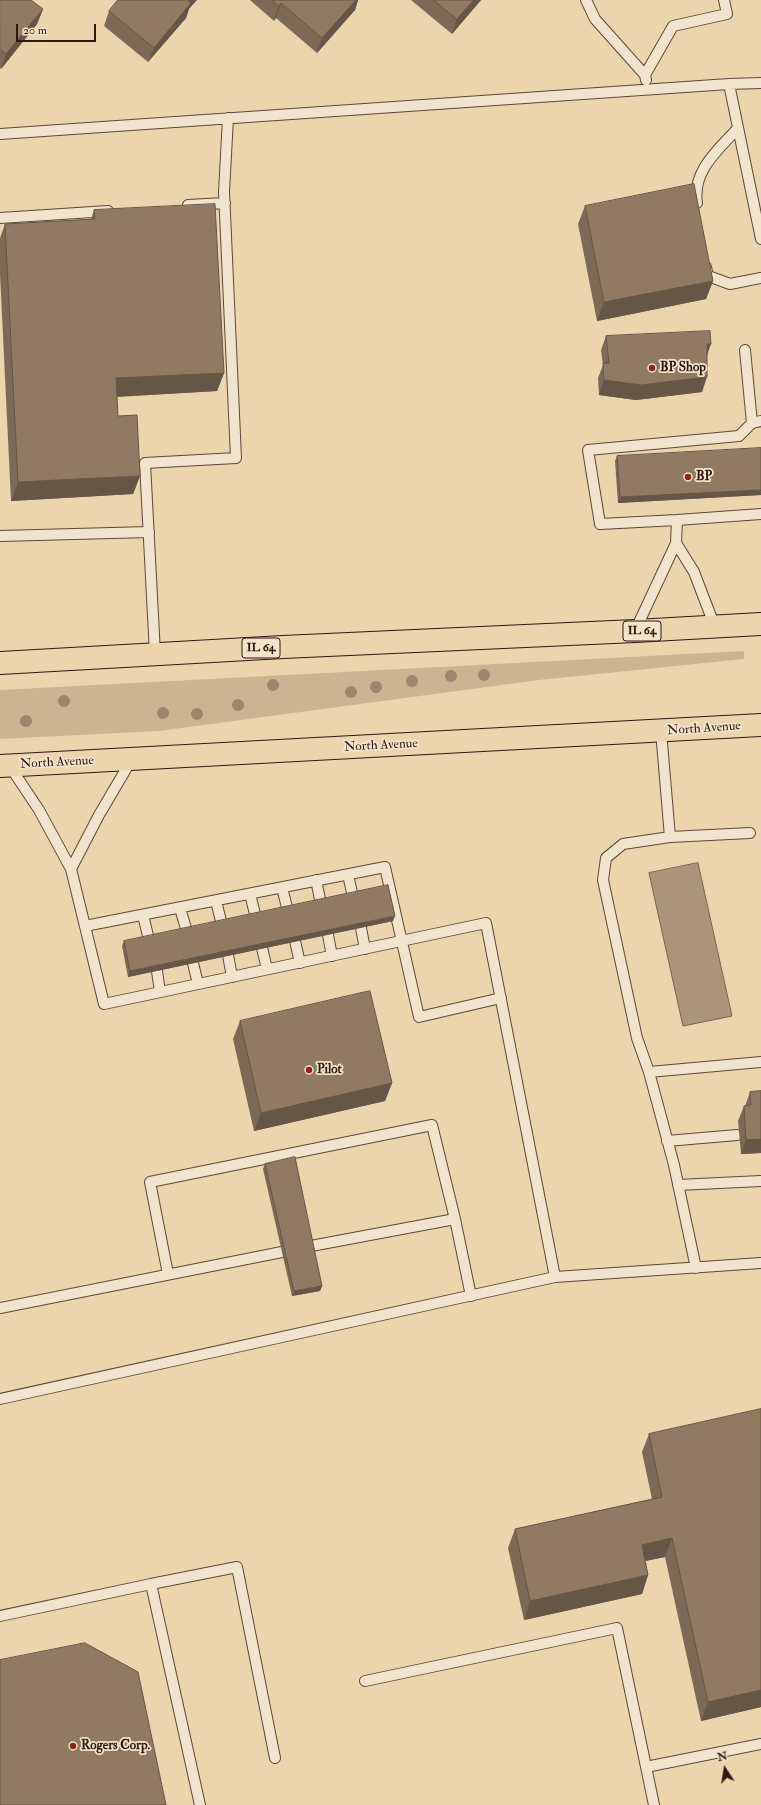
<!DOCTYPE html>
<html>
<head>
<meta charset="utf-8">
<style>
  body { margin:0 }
  #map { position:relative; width:761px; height:1805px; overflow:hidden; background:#ead5ae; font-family:"IM FELL Double Pica",serif }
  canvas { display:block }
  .north { position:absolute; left:705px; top:1749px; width:40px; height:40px; -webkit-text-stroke:3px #f1e4ca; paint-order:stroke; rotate:348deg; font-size:11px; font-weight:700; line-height:16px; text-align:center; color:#2e1910 }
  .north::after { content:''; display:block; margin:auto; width:14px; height:18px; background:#2e1910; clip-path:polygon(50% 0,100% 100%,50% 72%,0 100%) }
  .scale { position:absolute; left:16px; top:24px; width:80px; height:18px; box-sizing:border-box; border:2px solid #2e1910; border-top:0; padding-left:5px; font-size:12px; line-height:14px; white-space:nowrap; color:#2e1910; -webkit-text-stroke:3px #f1e4ca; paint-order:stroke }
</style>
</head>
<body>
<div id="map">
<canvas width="761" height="1805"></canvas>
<div class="north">N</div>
<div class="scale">20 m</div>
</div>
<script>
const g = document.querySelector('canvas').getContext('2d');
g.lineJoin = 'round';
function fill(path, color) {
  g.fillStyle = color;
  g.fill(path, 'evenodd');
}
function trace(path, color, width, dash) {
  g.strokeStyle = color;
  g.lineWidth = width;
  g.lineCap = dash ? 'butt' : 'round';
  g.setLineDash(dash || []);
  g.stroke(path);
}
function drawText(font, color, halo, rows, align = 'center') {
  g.font = font + ' "IM FELL Double Pica",serif';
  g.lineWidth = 3.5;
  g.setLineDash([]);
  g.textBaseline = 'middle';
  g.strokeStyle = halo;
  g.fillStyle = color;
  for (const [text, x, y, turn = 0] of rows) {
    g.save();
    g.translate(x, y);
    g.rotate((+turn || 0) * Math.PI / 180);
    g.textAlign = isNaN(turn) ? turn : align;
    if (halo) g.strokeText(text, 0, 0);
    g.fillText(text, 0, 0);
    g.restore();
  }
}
const green = new Path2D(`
  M744,651V659L539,680L159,731L0,739V690Z`);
const water = new Path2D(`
  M698,863L732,1016L683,1026L649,873Z`);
const lane = new Path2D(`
  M586,0L595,19L645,75L646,80
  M645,75L673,26L727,14L724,0
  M729,84L761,239
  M0,134L729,84L761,83
  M697,203C692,171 718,150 738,128
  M188,205L225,203
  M0,218L108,211
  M706,267L708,276L730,284L761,278
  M745,350L752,423
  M677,520L761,514
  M0,536L149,532
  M676,543L694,572L715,627
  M635,631L676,543L677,520L600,524L588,450L739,436L752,423L761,421
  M155,654L145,463L236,458L224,192L228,118
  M661,731L670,837L750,833
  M9,765L39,810L71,869L99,815L132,759
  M71,869L104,1004L486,923L555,1277L761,1263
  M348,875L353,897
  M316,880L321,904
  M282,888L288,911
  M250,894L256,918
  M216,901L222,925
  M180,908L187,932
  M143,915L149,940
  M85,926L385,867L419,1017L501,998
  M361,928L365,949
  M328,935L332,956
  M295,941L300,963
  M262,948L267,969
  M228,955L232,977
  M193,963L198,984
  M157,971L160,992
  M649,1072L637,1038L603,880L606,858L623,844L670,837
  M667,1141L737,1135
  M678,1185L761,1181
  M311,1246L455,1219L471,1296
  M696,1268L674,1165L649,1072L761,1062
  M168,1274L150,1182L432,1125L455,1219
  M0,1308L282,1252
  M0,1399L555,1277
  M151,1584L237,1567L275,1758
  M0,1616L151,1584L200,1805
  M365,1681L617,1628L654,1805
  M646,1767L761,1744`);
const primary = new Path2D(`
  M0,663L283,647L635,631L761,624
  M0,766L761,725`);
const trees = [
  [484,675],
  [451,676],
  [412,681],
  [273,685],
  [376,687],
  [351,692],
  [64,701],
  [238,705],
  [163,713],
  [197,714],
  [26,721]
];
const wall = new Path2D(`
  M0,0L43,9L37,24L1,69L0,68Z
  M250,0H358L355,10L317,53L276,18L274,21Z
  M411,0H481L452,34Z
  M189,9L186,18L148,62L104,26L109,11Z
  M585,206L713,281L706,299L597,321L578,224Z
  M94,210L224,373L217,391L117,397L118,416L140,476L133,494L11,501L0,274V238L5,224L91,219Z
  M606,336L707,354L702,392L636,400L599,395L598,378L603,365L601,350Z
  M761,453V495L618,503L615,461L617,456Z
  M393,921L128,977L122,946L124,941Z
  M240,1021L392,1083L385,1101L254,1131L233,1039Z
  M761,1091V1153L741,1154L738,1121L744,1106H745L750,1092Z
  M265,1164L322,1286L320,1291L292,1296L263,1169Z
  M761,1409V1707L701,1721L665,1557L645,1561L648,1575L642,1594L524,1620L508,1548L515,1529L652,1499L642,1452L649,1434Z`);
const shadedWall = new Path2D(`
  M190,0H197L189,9L186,18L148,62L154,48Z
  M356,0H358L355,10L317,53L322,38Z
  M474,0H481L452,34L457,19Z
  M281,3L276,18L274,21L279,6Z
  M43,9L37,24L1,69L6,54Z
  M713,281L706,299L597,321L604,302Z
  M707,344H711L706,358Z
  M224,373L217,391L110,397L116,378Z
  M707,377L702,392L636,400L599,395L604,380Z
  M140,476L133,494L11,501L18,482Z
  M761,490V495L618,503L620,497Z
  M395,916L393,921L128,977L130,971Z
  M392,1083L385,1101L254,1131L261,1113Z
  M761,1139V1153L741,1154L746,1140Z
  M322,1286L320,1291L292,1296L294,1291Z
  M672,1538L665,1557L635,1563L642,1545Z
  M648,1575L642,1594L524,1620L530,1601Z
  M761,1690V1707L701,1721L708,1702Z`);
const building = new Path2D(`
  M0,0H31L43,9L6,54L0,49Z
  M118,0H190L188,1L191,3L154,48L109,11Z
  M272,0H356L322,38L281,3L279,6Z
  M434,0H474L457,19Z
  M694,184L713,281L604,302L585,206Z
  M215,204L224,373L116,378L118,416L137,415L140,476L18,482L5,224L95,219L94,210Z
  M710,331L711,344H707V377L641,385L604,380L603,363H609L606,336Z
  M761,448V490L620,497L617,456Z
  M388,885L395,916L130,971L124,941Z
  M370,991L392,1083L261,1113L240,1021Z
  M761,1091V1139L746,1140L744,1106L751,1105L750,1092Z
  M295,1157L322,1286L294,1291L265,1164Z
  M761,1409V1690L708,1702L672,1538L642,1545L648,1575L530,1601L515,1529L662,1497L649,1434Z
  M85,1643L138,1672L166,1805H0V1660Z`);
const markers = [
  [652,368,4,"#8f2418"],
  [688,477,4,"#8f2418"],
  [309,1070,4,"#8f2418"],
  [73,1746,4,"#8f2418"]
];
const shields = [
  [642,631,38],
  [261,648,38]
];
const shieldNames = [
  ["IL 64",642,631],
  ["IL 64",261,648]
];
const poiNames = [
  ["BP Shop",660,368],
  ["BP",696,477],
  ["Pilot",317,1070],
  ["Rogers Corp.",81,1746]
];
const streetNames = [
  ["North Avenue",704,729,-4],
  ["North Avenue",381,746,-3],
  ["North Avenue",57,763,-3]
];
fill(green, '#cab593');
fill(water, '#aa9578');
trace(water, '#78634e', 1);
trace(lane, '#5d4838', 12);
trace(primary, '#2e1910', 24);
trace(lane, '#f1e4ca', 10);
trace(primary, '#ead5ae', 22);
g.fillStyle = '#9c876d';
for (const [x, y] of trees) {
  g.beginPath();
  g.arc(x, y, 6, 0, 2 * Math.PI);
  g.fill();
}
fill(wall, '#7c6a54');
fill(shadedWall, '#655645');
fill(building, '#907b62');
trace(building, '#655645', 1);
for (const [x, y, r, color] of markers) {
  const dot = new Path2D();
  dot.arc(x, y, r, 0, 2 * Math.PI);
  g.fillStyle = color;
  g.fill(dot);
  trace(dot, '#f1e4ca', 1.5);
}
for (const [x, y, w] of shields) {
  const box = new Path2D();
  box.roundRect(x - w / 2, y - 10, w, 20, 3);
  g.fillStyle = '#f1e4ca';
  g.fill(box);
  trace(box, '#2e1910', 1);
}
drawText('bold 12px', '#2e1910', null, shieldNames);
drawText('bold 13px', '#2e1910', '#f1e4ca', poiNames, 'left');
drawText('13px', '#2e1910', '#f1e4ca', streetNames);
</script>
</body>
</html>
